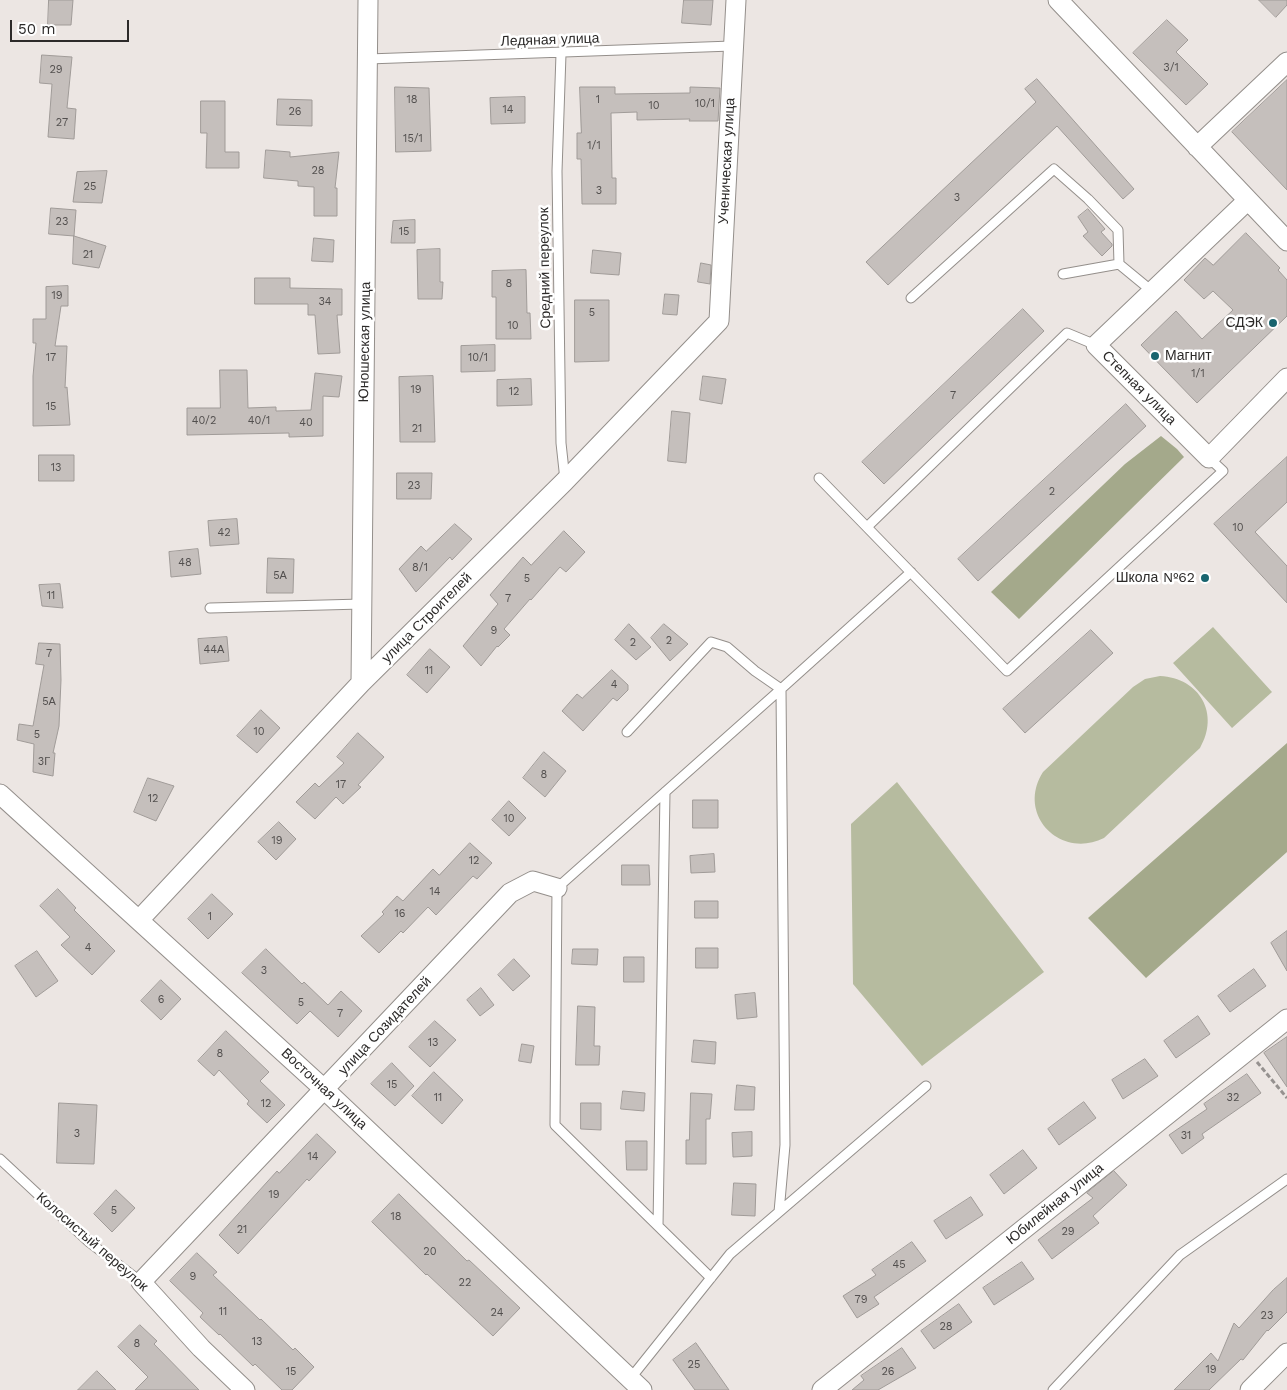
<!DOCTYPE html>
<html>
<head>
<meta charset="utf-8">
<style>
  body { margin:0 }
  #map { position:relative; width:1287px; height:1390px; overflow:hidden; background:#ece6e3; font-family:"Work Sans",sans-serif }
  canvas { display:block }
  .scale { position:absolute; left:10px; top:20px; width:119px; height:22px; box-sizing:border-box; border:2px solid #2c2a29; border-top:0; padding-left:6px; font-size:15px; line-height:18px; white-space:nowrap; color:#2c2a29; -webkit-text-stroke:4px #fff; paint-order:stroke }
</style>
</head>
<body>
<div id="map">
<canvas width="1287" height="1390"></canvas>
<div class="scale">50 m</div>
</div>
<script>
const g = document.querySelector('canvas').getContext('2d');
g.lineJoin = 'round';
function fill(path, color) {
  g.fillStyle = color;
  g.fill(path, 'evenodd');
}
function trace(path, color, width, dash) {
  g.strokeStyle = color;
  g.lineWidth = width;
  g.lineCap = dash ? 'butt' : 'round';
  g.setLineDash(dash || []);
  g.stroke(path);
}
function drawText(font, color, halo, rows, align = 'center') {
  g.font = font + ' "Work Sans",sans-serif';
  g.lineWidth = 5;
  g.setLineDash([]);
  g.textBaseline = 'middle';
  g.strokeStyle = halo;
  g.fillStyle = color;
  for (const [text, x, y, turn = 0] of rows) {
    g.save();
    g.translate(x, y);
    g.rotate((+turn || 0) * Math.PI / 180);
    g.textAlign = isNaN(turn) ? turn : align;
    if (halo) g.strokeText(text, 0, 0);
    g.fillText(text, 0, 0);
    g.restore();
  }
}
const green = new Path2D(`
  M1213,627L1272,692L1232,728L1173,663Z
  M1160,676C1200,678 1220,714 1200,748L1104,838C1060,860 1016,814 1043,772L1133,687L1145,679Z
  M897,782L1044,972L922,1066L853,984L851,824Z`);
const forest = new Path2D(`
  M1161,436L1177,449L1184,457L1019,619L991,592L1125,464Z
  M1287,743V852L1146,978L1088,918Z`);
const building = new Path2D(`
  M49,0H73L71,25H48Z
  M684,0H713L711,25L682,23Z
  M1259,0H1287V5L1276,17Z
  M1167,20L1188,40L1176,52L1208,84L1186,105L1133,53Z
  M42,55L72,57L67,108L76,109L74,139L48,137L52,84L40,83Z
  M1037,79L1134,189L1123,199L1057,126L888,285L866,262L1036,102L1025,89Z
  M1287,80V190L1232,132Z
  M395,87L429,88L431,151L396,152Z
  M580,87H615V94L690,93V87L720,88L718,121H689L690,119L637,120V112L611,113L612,178H616V204H582L581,159H577V133H581Z
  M525,97V123L491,124L490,98Z
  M278,99L312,100V126L277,125Z
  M201,101H225V152H239V168H206L207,133H201Z
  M266,150L290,152V157L339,152L335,188H337V216H314V187L298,186V181L264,178Z
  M107,171L102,203L73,202L77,172Z
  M51,208L76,210L74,236L49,234Z
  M1088,209L1105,229L1101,232L1112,244V246L1102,256L1083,236L1088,232L1078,217Z
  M415,220V243H391L393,221Z
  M1246,233L1280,268L1278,270L1287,280V316L1197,403L1141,345L1176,311L1202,339L1233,310L1213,291L1204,299L1184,280L1205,258L1213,265Z
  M74,236L106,246L99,268L73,264Z
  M314,238L334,240L333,262L312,261Z
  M440,249V282H443L442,299H418L417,250Z
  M593,250L621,253L619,275L591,273Z
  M701,263L711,265L710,284L698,282Z
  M526,270L527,313H530L531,339H496V297H492V271Z
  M255,278H290V288L342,289V315H337L340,353L318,354L315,315H308V304H255Z
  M68,286V306H61L55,346H67L65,388L67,387L70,425L33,426V376L36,343H33V319H46V287Z
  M665,294L679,295L677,315L663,314Z
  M575,300H609V361L575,362Z
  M1023,309L1044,331L884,484L862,462Z
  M495,345V371L461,372V346Z
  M220,370H247L248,408L276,407V411L311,410L315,373L342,376L339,397L323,396V436L289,437V433L187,435V408H220Z
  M433,376L435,442H400L399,377Z
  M703,376L726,379L722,404L700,400Z
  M531,379L532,405L497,406V380Z
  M1126,404L1146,426L978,581L958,559Z
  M672,411L690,413L686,463L668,461Z
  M39,455H74V481H39Z
  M1287,457V502L1255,532L1287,566V603L1214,524Z
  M397,473H432L431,499H397Z
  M237,519L239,544L210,546L208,521Z
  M455,524L472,539L452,560L450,557L416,592L399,569L421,546L426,551Z
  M564,531L585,552L566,572L560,567L531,600L530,599L504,629L510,635L498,647L497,646L481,666L463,646L498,604L490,595L523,557L531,565Z
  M198,549L201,574L171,577L169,552Z
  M268,558L294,559L293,593H267Z
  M60,584L63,608L42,606L39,585Z
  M629,624L651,647L636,660L615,640Z
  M664,624L688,644L670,661L651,638Z
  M1091,630L1113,653L1025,733L1003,709Z
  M227,637L229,661L200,664L198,639Z
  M39,643L60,644L61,680L59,726L53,753H55L53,776L33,772L34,744L17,740L19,724L33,726L44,665L36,664Z
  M430,649L450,667L427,693L407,675Z
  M612,670L628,685V690L617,701L613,698L583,731L562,711L577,694L582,698Z
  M261,710L280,728L257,753L237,736Z
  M358,733L384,757L358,785L361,787L343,804L336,797L315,819L296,802L315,783L319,787L344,763L337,757Z
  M544,752L566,771L545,797L523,778Z
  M148,778L174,786L156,821L134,812Z
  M693,800H718V828H693Z
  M509,801L526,818L509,836L492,820Z
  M279,822L296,839L276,860L258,842Z
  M470,843L492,863L477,879L473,876L436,915L428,907L403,933L401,931L379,953L361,936L384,914L382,912L397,896L403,901L433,869L439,875Z
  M714,854L715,872L691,873L690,856Z
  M622,865H649L650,885H622Z
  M58,889L76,908L74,910L115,951L92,975L61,945L70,937L40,906Z
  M212,894L233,914L208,939L188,919Z
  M695,901H718V918H695Z
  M1287,931V971L1271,943Z
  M696,948H718V968H696Z
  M266,949L302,984L304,982L328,1005L341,991L362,1011L338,1037L310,1011L297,1024L242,973Z
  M573,949H598L597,965L572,964Z
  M37,951L58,981L36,997L15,966Z
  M624,957H644V982H624Z
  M514,959L530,976L513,991L498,975Z
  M1254,969L1266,986L1230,1012L1218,996Z
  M161,980L181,999L161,1020L141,1001Z
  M481,988L494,1005L480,1016L467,1000Z
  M755,993L757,1017L737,1019L735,995Z
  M578,1006L595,1007L594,1046H600L599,1065H576Z
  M1198,1016L1210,1034L1176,1058L1164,1041Z
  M435,1021L456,1040L430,1067L409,1047Z
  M226,1031L269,1072L260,1081L285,1105L267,1123L247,1104L249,1101L219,1070L214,1076L198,1061Z
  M1287,1037V1087L1264,1053Z
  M694,1040L716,1042L715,1064L692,1062Z
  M522,1044L534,1046L531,1063L519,1061Z
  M1145,1059L1158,1076L1123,1099L1112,1080Z
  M392,1063L414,1086L395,1106L371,1084Z
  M434,1072L463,1100L442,1124L412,1096Z
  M1247,1074L1261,1093L1202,1134L1204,1138L1182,1154L1169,1135L1207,1109L1204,1104Z
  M737,1085L755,1087L754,1110H735Z
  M623,1091L645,1093L644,1111L621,1109Z
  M691,1093L712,1094L710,1119H706V1164H686V1140H689Z
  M1084,1102L1096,1118L1059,1145L1048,1129Z
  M59,1103L97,1105L94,1164L57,1163Z
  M581,1103H601V1130L581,1129Z
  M752,1132V1156L733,1157L732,1133Z
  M317,1134L336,1152L309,1181L307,1179L238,1254L219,1235L277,1171L279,1173Z
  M626,1141H647V1170H627Z
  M1023,1150L1037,1168L1004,1194L990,1175Z
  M1114,1171L1127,1185L1093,1216L1099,1223L1052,1259L1038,1240L1093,1198L1087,1193Z
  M734,1183L756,1184L755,1216L732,1215Z
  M116,1190L135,1208L112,1232L94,1214Z
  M399,1194L467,1261L469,1260L520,1308L493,1336L427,1274L426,1275L372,1222Z
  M971,1197L983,1215L946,1239L934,1221Z
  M912,1242L926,1261L874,1297L879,1304L857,1318L843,1296L876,1275L872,1270Z
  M197,1253L217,1272L213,1275L260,1320L261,1319L293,1350L295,1348L314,1367L292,1390H282L255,1364L253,1366L220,1334L219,1335L200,1317L203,1313L170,1281Z
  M1022,1262L1034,1279L994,1305L983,1288Z
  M1287,1278V1312L1268,1331L1267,1330L1243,1360L1241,1359L1209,1390H1174L1211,1353L1218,1361L1234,1323L1239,1328L1273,1290Z
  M959,1304L972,1322L934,1349L921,1331Z
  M140,1325L157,1341L154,1344L199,1390H135L148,1377L118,1347Z
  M696,1343L729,1390H695L673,1360Z
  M902,1348L916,1368L878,1390H852L864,1380L861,1376Z
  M97,1371L116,1390H78Z`);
const path = new Path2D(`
  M1257,1062L1287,1098`);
const service = new Path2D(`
  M561,54L557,171L561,443L565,480
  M368,59L732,46
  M1063,274L1119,264L1153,292
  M911,298L1054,169L1088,199L1118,230L1119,264
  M819,478L1007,671L1223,471L1209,458
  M867,527L1067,333L1096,345
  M210,608L362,604
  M627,732L711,642L727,647L755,671L781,689L911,572
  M0,1159L89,1242L141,1282
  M658,1226L665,792
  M711,1278L555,1125L557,888L781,689L785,1145L779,1212
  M630,1379L730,1254L926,1086
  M1053,1390L1180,1255L1287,1179`);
const minor = new Path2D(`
  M1058,0L1287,241
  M1197,147L1287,62
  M1248,200L1096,345L1209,458L1287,378
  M361,683L368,0
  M0,794L325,1090L642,1390
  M139,920L361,683L565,481L719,321L736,0
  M245,1390L201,1348L141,1282L510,893L533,881L557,888
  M822,1390L1287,1019
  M1250,1390L1287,1353`);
const markers = [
  [1273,323,5,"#18646e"],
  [1155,356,5,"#18646e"],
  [1205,578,5,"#18646e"]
];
const numberNames = [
  ["3/1",1171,68],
  ["29",56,70],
  ["18",412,100],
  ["1",598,100],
  ["10/1",705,104],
  ["10",654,106],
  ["14",508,110],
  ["26",295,112],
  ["27",62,123],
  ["15/1",413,139],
  ["1/1",594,146],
  ["28",318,171],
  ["25",90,187],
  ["3",599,191],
  ["3",957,198],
  ["23",62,222],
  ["15",404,232],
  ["21",88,255],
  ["8",509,284],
  ["19",57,296],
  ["34",325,302],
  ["5",592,313],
  ["10",513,326],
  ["17",51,358],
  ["10/1",478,358],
  ["1/1",1198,374],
  ["19",416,390],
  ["12",514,392],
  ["7",953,396],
  ["15",51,407],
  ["40/2",204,421],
  ["40/1",259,421],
  ["40",306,423],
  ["21",417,429],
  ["13",56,468],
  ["23",414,486],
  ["2",1052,492],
  ["10",1238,528],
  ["42",224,533],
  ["48",185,563],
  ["8/1",420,568],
  ["5А",280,576],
  ["5",527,579],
  ["11",51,596],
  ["7",508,599],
  ["9",494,631],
  ["2",669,641],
  ["2",633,643],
  ["44А",214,650],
  ["7",49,654],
  ["11",429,671],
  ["4",614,685],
  ["5А",49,702],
  ["10",259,732],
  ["5",37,735],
  ["3Г",44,762],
  ["8",544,775],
  ["17",341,785],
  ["12",153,799],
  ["10",509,819],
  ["19",277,841],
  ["12",474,861],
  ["14",435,892],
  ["16",400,914],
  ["1",210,917],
  ["4",88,948],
  ["3",264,971],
  ["6",161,1000],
  ["5",301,1003],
  ["7",340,1014],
  ["13",433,1043],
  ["8",220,1054],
  ["15",392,1085],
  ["11",438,1098],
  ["32",1233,1098],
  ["12",266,1104],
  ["3",77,1134],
  ["31",1186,1136],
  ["14",313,1157],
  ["19",274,1195],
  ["5",114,1211],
  ["18",396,1217],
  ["21",242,1230],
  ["29",1068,1232],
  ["20",430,1252],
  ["45",899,1265],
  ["9",193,1277],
  ["22",465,1283],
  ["79",861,1300],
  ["11",223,1312],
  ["24",497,1313],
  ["23",1267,1316],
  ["28",946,1327],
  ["13",257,1342],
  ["8",137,1344],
  ["25",694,1365],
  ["19",1211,1370],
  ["15",291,1372],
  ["26",888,1372]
];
const streetNames = [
  ["Ледяная улица",550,40,-2],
  ["Ученическая улица",727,161,-87],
  ["Средний переулок",545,268,-91],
  ["Юношеская улица",365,342,-89],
  ["Степная улица",1139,388,45],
  ["улица Строителей",427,618,-45],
  ["улица Созидателей",385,1026,-47],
  ["Восточная улица",324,1089,43],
  ["Юбилейная улица",1055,1204,-39],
  ["Колосистый переулок",92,1242,41]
];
const poiNames = [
  ["СДЭК",1263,323],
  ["Магнит",1165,356,"left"],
  ["Школа №62",1195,578]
];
fill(green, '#b6bb9f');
fill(forest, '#a4a98b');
fill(building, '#c5bfbc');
trace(building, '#a09b98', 1);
trace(service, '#948f8b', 11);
trace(minor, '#948f8b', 21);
trace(path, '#95918f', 3, [5, 2.5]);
trace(service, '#fff', 9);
trace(minor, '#fff', 19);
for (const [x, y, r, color] of markers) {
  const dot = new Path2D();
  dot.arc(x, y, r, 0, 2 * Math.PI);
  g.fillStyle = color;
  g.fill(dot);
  trace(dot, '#fff', 2);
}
drawText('11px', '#524f4e', null, numberNames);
drawText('14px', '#2c2a29', '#fff', streetNames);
drawText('14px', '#2c2a29', '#fff', poiNames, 'right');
</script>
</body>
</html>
